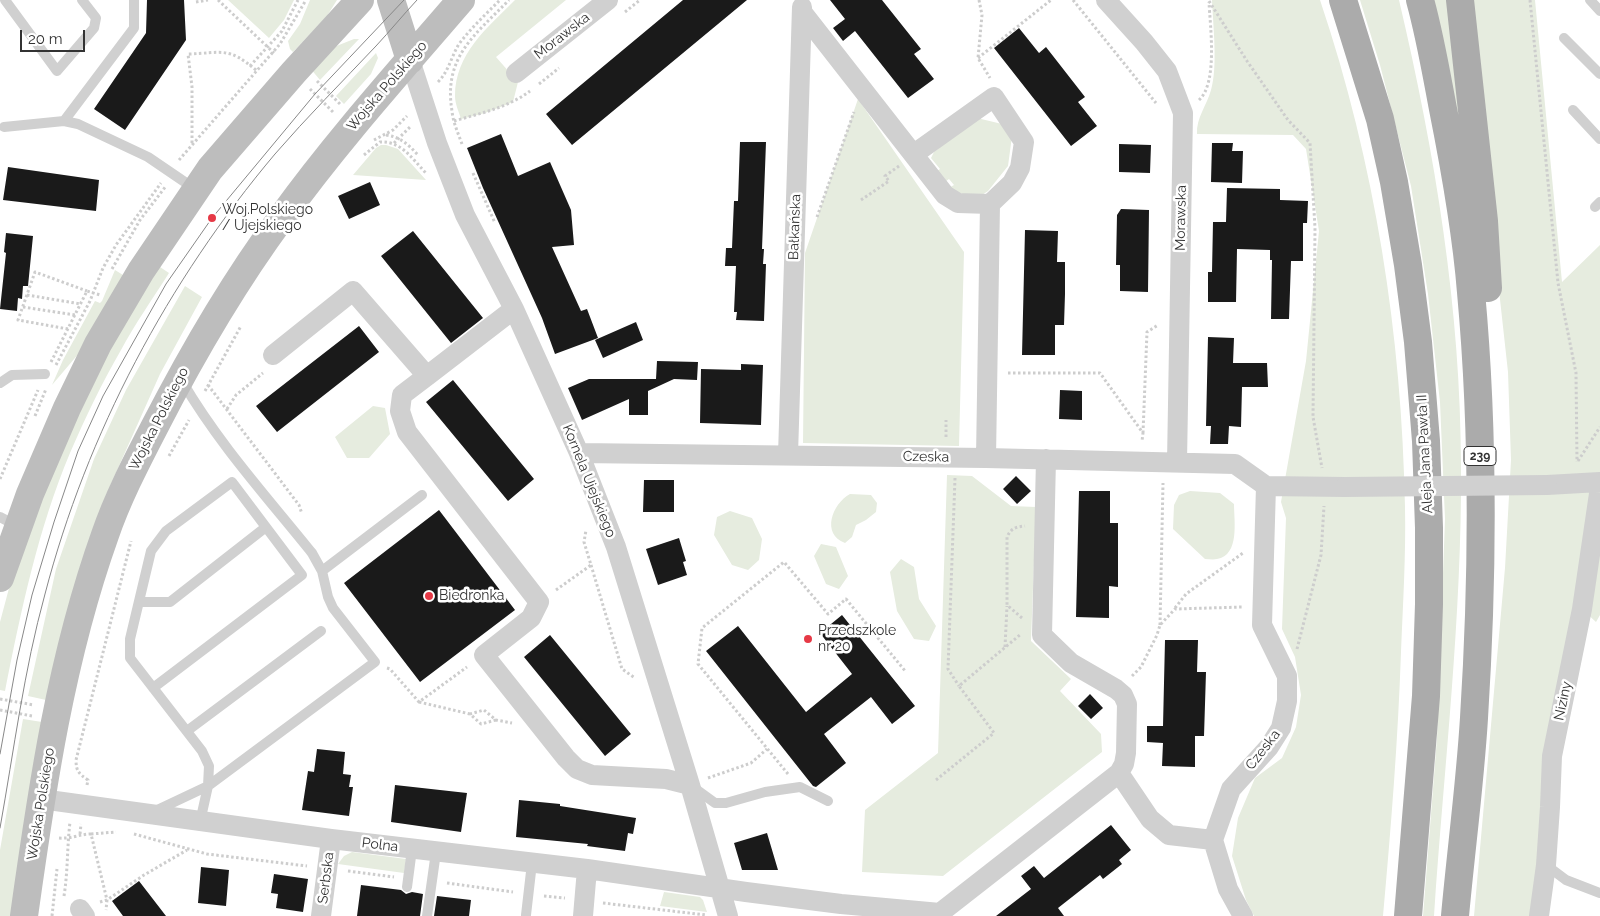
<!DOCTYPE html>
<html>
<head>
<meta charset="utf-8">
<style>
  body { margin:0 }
  #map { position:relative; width:1600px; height:916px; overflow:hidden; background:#fff; font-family:Raleway,sans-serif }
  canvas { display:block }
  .scale { position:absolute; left:20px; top:30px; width:65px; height:22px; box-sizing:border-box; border:2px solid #333; border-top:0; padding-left:6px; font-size:15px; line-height:18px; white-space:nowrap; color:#333; -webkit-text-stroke:4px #fff; paint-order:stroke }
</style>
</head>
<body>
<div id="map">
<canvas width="1600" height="916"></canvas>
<div class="scale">20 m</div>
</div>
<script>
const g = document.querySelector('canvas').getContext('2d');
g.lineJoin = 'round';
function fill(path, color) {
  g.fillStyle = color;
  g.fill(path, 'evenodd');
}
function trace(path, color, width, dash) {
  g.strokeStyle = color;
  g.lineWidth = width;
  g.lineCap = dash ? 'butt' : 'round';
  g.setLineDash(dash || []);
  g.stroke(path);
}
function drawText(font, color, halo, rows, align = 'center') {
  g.font = font + ' Raleway,sans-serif';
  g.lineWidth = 5;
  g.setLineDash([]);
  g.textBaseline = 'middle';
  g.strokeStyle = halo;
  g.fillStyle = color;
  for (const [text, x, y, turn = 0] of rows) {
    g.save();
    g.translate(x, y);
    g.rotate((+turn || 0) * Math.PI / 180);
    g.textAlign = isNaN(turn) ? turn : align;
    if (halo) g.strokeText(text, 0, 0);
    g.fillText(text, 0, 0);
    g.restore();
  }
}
const green = new Path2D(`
  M228,0H294L284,20L269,38Z
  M310,0H337L327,16L293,52L290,49L288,41L300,24Z
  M515,0H566L496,57L518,82L513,102L485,113L461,119C459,112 455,104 455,96C455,54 487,28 515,0Z
  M1212,0H1320C1375,163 1402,336 1405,507C1406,555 1403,603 1401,652C1398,740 1391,828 1383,916H1254L1246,900L1232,856L1238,818L1255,778L1282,758L1296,727L1301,695L1295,657L1282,629L1286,518L1281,502L1306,361L1319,231L1306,149L1293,135L1197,134C1196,118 1207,105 1211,90C1218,67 1213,25 1212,0Z
  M1360,0H1399C1435,153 1461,310 1461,467C1462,617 1444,767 1434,916H1423L1437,738L1445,519L1440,402L1428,294L1411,186L1380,65Z
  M1427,0H1448L1469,197Z
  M1467,0H1535L1562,282L1600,245V615L1596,622L1583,610L1531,916H1474L1505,568L1511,460L1508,372Z
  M354,39H359L320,80L310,68L329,49Z
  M376,53L378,58L371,74L344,104L336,96Z
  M858,99L964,252L959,446L803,443L805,253Z
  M977,118L1002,124L1012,136L1008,166L988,191L982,195H966L947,189L954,185L949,179L942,184L934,173L940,169L931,158L934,152Z
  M381,145H386L398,149L426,180L353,175L376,148Z
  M157,265L169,273C153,298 135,324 121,350C102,383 85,418 70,453C38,529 21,611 5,691L0,690V622L16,562L97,369Z
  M115,270L123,275L80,352L52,385L63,360L95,301L100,303L102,301Z
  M185,286L202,297L160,374L106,495L46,700L28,696L56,569L94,459L126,390Z
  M373,406L385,408L390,434L369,458H347L335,437Z
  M947,475L972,476L1011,506L1036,507L1031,641L1071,679L1060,691L1101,734L1102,752L943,876L862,872L865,810L938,753Z
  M1190,491L1220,493L1234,504C1234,521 1240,555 1217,559C1213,560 1209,559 1205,559L1173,529L1174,505L1179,495Z
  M850,494L871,495L877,503L876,512L866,520L856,525L852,537L845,543C821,534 832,504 850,494Z
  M730,511L752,518L762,539L759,560L748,570L732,565L714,535L717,517Z
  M821,544L836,547L848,576L839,589L826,584L814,556Z
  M901,559L914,567L919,599L936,626L929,641L914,639L897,611L890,572Z
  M23,719L42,722L26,813L11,916H0V850Z
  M352,852L406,859L404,873L338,864L344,856Z
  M664,892L700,897L703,900L707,912L660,906Z`);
const building = new Path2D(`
  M147,0H184L186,40L125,130L94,109L146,33Z
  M683,0H747L572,145L546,114Z
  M830,0H882L921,49L914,54L934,79L908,98L855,31L843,41L833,28L845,19Z
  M1019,28L1039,53L1046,47L1085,97L1078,102L1097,126L1071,146L994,48Z
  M501,134L518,176L550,162L571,210L574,245L552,247L581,311L587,309L598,338L555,354L542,318L483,188L467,148Z
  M740,142H766L762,249H764L763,264H766L764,321L736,320L737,312H734L736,266H725L726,248H732L734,201H738Z
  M1212,143H1233L1232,151H1243L1242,183L1211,182Z
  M1119,144L1151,145L1150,173L1119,172Z
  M8,167L99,180L96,211L3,200Z
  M370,182L380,205L349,219L338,196Z
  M1227,188L1280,189V200L1308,201L1307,223H1303V261H1291L1289,319H1271L1272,260H1270V250L1237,249L1236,302H1208V272H1212L1213,222H1226Z
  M1121,209L1149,210L1148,292L1120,291V265H1116L1117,215Z
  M1025,230L1058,231L1057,262H1065V294L1064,325H1055V355H1022Z
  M413,231L483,318L451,343L381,256Z
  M6,233L33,236L28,286H23L22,299L18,298L17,311L0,309L6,253L4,252Z
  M636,322L643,340L603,358L595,340Z
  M359,326L379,352L277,432L256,406Z
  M1208,337L1234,338L1233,363H1267L1268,387H1242L1241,427L1229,426L1228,444H1210L1211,426H1206Z
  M657,361L698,362L697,380L674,379L648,391V415H629V399L582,420L568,388L589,379H672H656Z
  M741,364L763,365L761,425L700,423L701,369L741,370Z
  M453,380L534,479L508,501L426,402Z
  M1060,390L1082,391V420L1059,419Z
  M1016,476L1031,491L1017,504L1003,489Z
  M644,480H674V512H643Z
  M1079,491H1110V523H1118V587L1109,586V618L1076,617Z
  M439,510L515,610L420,682L344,583Z
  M679,538L686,561L683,562L687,575L658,585L646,549Z
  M842,615L915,706L892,724L871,697L824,734L846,763L816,787L813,786L706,651L738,626L806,712L852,674L820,633Z
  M550,635L631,734L605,756L524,657Z
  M1165,640H1198L1197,672H1206L1204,736H1195V767L1162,766L1163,743L1147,742V726H1163Z
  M1090,694L1103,708L1091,719L1078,706Z
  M317,749L345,752L343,774L351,775L349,787H353L349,816L302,810L308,771L314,772Z
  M395,785L467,793L461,832L391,822Z
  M519,800L560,804V806L636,818L633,834L628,833L625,851L587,846L588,844L516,837Z
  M1111,825L1131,850L1119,860L1122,864L1103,879L1100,875L1058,908L1064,916H996L1031,889L1021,876L1034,866L1044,878Z
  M767,833L778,870H742L734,843Z
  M201,867L229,870L226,906L198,903Z
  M274,874L308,879L303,912L276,908L278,894L271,893Z
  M139,881L166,916H123L112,901Z
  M361,885L401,890L406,894L412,892L423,894L420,916H357Z
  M437,896L471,900L469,916H434Z`);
const path = new Path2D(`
  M218,0L274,53
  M979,0L982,15L978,58L990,78
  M1073,0L1156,103
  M1530,0L1558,283L1576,373L1577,462
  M1209,1L1247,61L1288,120L1310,143L1315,228L1313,417L1322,468
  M196,2L208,0
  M625,12L640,0
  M978,58L1051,0
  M250,66L282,31L298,0
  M317,81L341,105
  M438,82C449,71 451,57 459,44C471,28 486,14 500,0
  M539,84L559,68
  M310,89L334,113
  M1199,100C1218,83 1210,26 1209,2
  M454,121C481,113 507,108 530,91
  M386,135C400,137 408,144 418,155
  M374,140L393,130L407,116
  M192,143V87L188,54C223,53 228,46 257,71
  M394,143L411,126
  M462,144C458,133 453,122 452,111C443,57 475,35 509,0
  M364,155L380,142C402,141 412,159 426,173
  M179,160L280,44L306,0
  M473,173L495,223
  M861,200L889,181L885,176L899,166
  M817,217L854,112
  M112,269L140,220L166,186
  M27,295L81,304
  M23,307L75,315
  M68,329L18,320L35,272L87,291
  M51,362L87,291L100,295
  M56,365L90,301L103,268L116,245L161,183
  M1008,373H1100L1143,433L1142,441
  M208,385L299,505L302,514
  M205,391L241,326
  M227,409L236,395L263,373
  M35,416L46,389
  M1143,433L1147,332L1158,325
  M946,437V420
  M169,456L189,420
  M1578,461L1600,427
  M955,478L948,669L959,686
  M0,479L38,390
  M591,565L622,669L635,678
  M556,590L591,565L584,542L586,530
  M1175,608L1186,594L1243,553
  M1022,618L1007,605V537C1011,528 1016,527 1025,526
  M1160,625L1163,483
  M1005,647L1007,606
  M1297,649L1321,555L1324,506
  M387,668L390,669L419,702L467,667
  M1132,676L1141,667L1157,635L1160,625L1175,609L1243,607
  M0,699L34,705
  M419,702L470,714
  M0,710L32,716
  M496,720L481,724L470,714L484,710L496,720L512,723
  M788,774L698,664L702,628L784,562L828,614L846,599L906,672
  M708,778L751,763L767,749
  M936,780L994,733L959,686L1021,634
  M87,785L88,780C79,774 76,771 76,760L131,541
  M80,834L81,824
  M91,834L116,832
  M134,834L207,854L307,866
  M59,838C71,839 80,834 91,834L107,900L106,910
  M348,871L394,877
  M447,883L513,892
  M64,896C68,871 67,847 70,822
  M544,896L565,898
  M100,902L107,900L144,875L187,850
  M603,903L706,915
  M52,916L57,869`);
const lane = new Path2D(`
  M5,0L57,71L94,28L96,18L82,0
  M1590,0L1600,11
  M1564,38L1600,74
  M1573,110L1600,139
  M64,121L78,124L148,157L195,189
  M4,127L64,121L134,28V0
  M1595,207L1600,202
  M0,383L12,375L45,374
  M0,517L17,526
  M322,571L422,495
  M139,602H170L266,527
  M153,688L302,575L232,482L166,531L151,551L130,639V658L202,751L209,766L208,786L200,822
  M187,731L321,631
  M693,787L715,803H726L765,792L800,787L828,801
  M153,812L208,786L375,662L333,608L328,597L322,571L312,553C267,497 218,443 182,381
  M1546,865L1566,880L1600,893
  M407,887L412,849
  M526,915L532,863
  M427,916L436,852`);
const street = new Path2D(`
  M1106,0L1144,42L1167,71L1183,113L1177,462
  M802,12L945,195L958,203L990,204L1012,183L1020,168L1024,142L994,97L914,154
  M410,60L437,143L465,215L514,309L579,453L616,547L690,785L728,916
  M516,73L608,0
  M273,355L353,291L427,376L514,309
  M427,376L402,395L400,411L407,432L539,602L531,618L484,655L566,758L577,769L592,775L666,779L690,785
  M579,453L986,458L1235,464L1266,486L1345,487
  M788,455L802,7
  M986,458L990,204
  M1046,459L1042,635L1071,663L1116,689L1123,695L1127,704L1126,753L1124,764L1119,773L1150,819L1169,835L1213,840
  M1547,485L1600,482
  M41,799L331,839L587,869L746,892L841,904L940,913L1119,773
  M80,909L85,916
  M321,916L331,839
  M583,916L587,869
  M1243,916L1228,889L1213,840L1231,789L1269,747L1281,728L1287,701V676L1262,625L1266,486
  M1539,916L1546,865L1550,807L1552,756L1582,609L1600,487`);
const secondary = new Path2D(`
  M391,0L410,60
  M0,578L30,494L67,408L98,344L141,271L210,169L294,72L360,0
  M24,916C42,787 61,658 105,535C118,497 137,461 155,426C192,354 234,282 282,217C337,141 400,71 461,0`);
const primary = new Path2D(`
  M1343,0L1380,119L1394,182L1408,265L1418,342L1426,441L1429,528V604L1426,696L1408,916
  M1420,0C1430,36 1436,72 1443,109C1455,169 1466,230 1471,292C1484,433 1483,576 1474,718C1470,784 1461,850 1455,916
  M1460,0L1484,221L1488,288`);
const tram = new Path2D(`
  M0,754L17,660L32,595L54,522L78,451L103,396L166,284L212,218L315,94L404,0
  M0,828C14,750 24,670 45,594C87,433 168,281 275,154C307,117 342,82 376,46C390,31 403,15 417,0`);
const streetBridge = new Path2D(`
  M1345,487L1547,485`);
const markers = [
  [212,218,5,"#e63946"],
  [429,596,5,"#e63946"],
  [808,639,5,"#e63946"]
];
const shields = [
  [1480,456,32]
];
const shieldNames = [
  ["239",1480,456]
];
const streetNames = [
  ["Morawska",562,36,-38],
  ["Wojska Polskiego",387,86,-49],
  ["Morawska",1181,218,-89],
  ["Bałkańska",795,227,-88],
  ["Wojska Polskiego",159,419,-63],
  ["Aleja Jana Pawła II",1425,454,-93],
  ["Czeska",926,457,1],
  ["Kornela Ujejskiego",589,481,68],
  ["Niziny",1563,701,-78],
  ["Czeska",1263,750,-52],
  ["Wojska Polskiego",41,804,-81],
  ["Polna",380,845,7],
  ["Serbska",326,878,-83]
];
const poiNames = [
  ["Woj.Polskiego",222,210],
  ["/ Ujejskiego",222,226],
  ["Biedronka",439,596],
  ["Przedszkole",818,631],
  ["nr 20",818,647]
];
fill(green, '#e6ecdf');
fill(building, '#1a1a1a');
trace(path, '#cdcdcd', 3, [2.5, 2.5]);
trace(lane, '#d0d0d0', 10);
trace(street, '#d0d0d0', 20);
trace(secondary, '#bdbdbd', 28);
trace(primary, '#ababab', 28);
trace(tram, '#888', 1);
trace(streetBridge, '#d0d0d0', 20);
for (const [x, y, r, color] of markers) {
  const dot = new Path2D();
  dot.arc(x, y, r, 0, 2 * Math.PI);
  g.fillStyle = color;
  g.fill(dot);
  trace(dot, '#fff', 2);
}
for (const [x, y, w] of shields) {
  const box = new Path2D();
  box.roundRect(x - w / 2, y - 9.5, w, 19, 4);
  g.fillStyle = '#fff';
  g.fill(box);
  trace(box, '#333', 1);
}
drawText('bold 12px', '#333', null, shieldNames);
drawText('14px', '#333', '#fff', streetNames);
drawText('14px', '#333', '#fff', poiNames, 'left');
</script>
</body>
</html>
